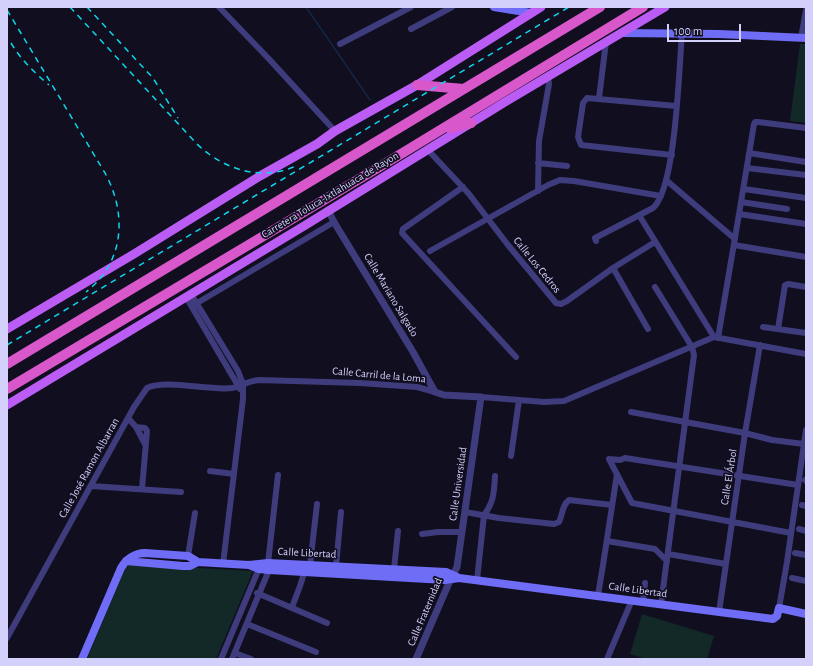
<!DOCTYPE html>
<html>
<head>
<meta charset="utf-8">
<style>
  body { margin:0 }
  #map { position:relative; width:813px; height:666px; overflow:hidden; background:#110e20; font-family:"Alegreya Sans",sans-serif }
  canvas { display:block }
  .frame { position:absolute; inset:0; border:8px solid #d4d0fc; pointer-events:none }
  .scale { position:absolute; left:667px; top:24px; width:74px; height:18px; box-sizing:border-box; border:2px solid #d4d0fc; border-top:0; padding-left:5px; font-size:12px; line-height:14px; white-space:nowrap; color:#d4d0fc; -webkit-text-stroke:3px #110e20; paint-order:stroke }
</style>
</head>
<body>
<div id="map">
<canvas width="813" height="666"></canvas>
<div class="frame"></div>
<div class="scale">100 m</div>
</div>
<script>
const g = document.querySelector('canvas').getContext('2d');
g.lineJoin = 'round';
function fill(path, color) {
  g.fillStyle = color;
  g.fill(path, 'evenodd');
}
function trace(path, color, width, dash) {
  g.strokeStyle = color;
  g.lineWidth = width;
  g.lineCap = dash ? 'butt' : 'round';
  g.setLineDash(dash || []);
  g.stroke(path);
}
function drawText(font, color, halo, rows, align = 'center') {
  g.font = font + ' "Alegreya Sans",sans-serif';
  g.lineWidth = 3.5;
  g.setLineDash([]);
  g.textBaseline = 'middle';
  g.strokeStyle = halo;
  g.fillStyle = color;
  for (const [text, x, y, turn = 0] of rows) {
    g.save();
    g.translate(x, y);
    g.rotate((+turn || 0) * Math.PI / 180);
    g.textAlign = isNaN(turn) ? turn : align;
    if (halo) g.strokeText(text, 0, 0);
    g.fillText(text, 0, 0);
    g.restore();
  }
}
const green = new Path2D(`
  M800,44H806V123L790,121Z
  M127,564L253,571L216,659H87Z
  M642,614L714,636L707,659H646L630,654Z`);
const stream = new Path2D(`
  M306,7L370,100`);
const minor = new Path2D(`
  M219,7L269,59L335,131
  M411,29L452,7
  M801,38L806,10
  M340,44L411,7
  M599,98L606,42
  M428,150L469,194L508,245L556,303L561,304L567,301L613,268L655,242
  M749,153L806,162
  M672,155L581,145L578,137L583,103L587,98L676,106
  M538,163L567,166
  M747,168L806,175
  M666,180L735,239
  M463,187L403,229L402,233L516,357
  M744,189L806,198
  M538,191L539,141L549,84L548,77
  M741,202L787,209
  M739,214L806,224
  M639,215L714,337
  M596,241L595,238L597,237L653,208C676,188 679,68 682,33
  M734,245L806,257
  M430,251L548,185L560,180L574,181L661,196
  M613,268L648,329
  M655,287L692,347L694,355L661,604
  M191,294L238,371L243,384V399L223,564
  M186,297L240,389
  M192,306L334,222
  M763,327L806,333
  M778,329L785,285L788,284L806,287
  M718,338L739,214L754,124L755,122H758L806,128
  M481,397L544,402L564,401L714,337L806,354
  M631,412L745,433L772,440L804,444
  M128,418L136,427L145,444
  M136,427L145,428L147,431L142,489
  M511,456L519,400
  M609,459L632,503L791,533
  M609,459L620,460L625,458L798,485
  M210,471L234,474
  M805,480L806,481
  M91,486L181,492
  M802,505L806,506
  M465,512L499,518L554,524L559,522C563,514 562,505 569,500L612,505
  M799,529L806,531
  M422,534L438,532H462
  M607,541L655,549L667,561
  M795,553L806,555
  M668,554L726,564
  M188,556L195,513
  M310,565L317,504
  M336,566L341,512
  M394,569L398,531
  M792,578L806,581
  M477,580L484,515C494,502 494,492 495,476
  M257,593L327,623
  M598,595L603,565L617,474
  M643,602L645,583
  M292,608C295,597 303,582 304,571
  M779,608L787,562L806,430
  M719,612L745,433L760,345
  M247,624L316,652
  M7,638L134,407L147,388C166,379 209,391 232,388C241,387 247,381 259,380L360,383L417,387L435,392
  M235,653L251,659
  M221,659L260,566
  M232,659L269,570L268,563L278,475
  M607,659L632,600`);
const tertiary = new Path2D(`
  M328,210L334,222L413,352L435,392L444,395L481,397L457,567L448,585L416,659`);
const secondary = new Path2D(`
  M494,7L531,13
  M621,33L719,34L806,38
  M126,561L183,566H190L198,562L249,565L268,563L446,572L459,578L773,619L777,616L779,608L806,614
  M249,565L259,569L269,570L445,580L459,578
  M82,659L121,568C126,559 135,553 145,553L188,556L198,562`);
const primary = new Path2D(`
  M7,329L134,254L260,176L317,144L335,131L417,85L541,7
  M7,405L304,226L505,102L665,7`);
const trunk = new Path2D(`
  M417,85L464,89
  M449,128L471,123
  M7,364L600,7
  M7,389L391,160L643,7`);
const rail = new Path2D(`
  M70,7L196,143C222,169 261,182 296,166
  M87,7L153,78L178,118
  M7,10L105,173C127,213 125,262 86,292
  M11,43C21,60 34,72 49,85
  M7,345L569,7`);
const streetNames = [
  ["Carretera Toluca-Ixtlahuaca de Rayon",330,195,-31],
  ["Calle Los Cedros",537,265,51],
  ["Calle Mariano Salgado",391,295,59],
  ["Calle Carril de la Loma",379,375,5],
  ["Calle José Ramon Albarran",89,468,-61],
  ["Calle El Árbol",729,477,-81],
  ["Calle Universidad",458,484,-82],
  ["Calle Libertad",307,553,3],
  ["Calle Libertad",638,590,8],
  ["Calle Fraternidad",425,612,-67]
];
fill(green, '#122928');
trace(stream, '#112746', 1.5);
trace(minor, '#3e3c7c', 6);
trace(tertiary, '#3e3c7c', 7);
trace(secondary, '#6f6df6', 8);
trace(primary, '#bb5df5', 9);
trace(trunk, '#d858cc', 10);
trace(rail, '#0ed6ea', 1.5, [6, 5]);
drawText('11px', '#d4d0fc', '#110e20', streetNames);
</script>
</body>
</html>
